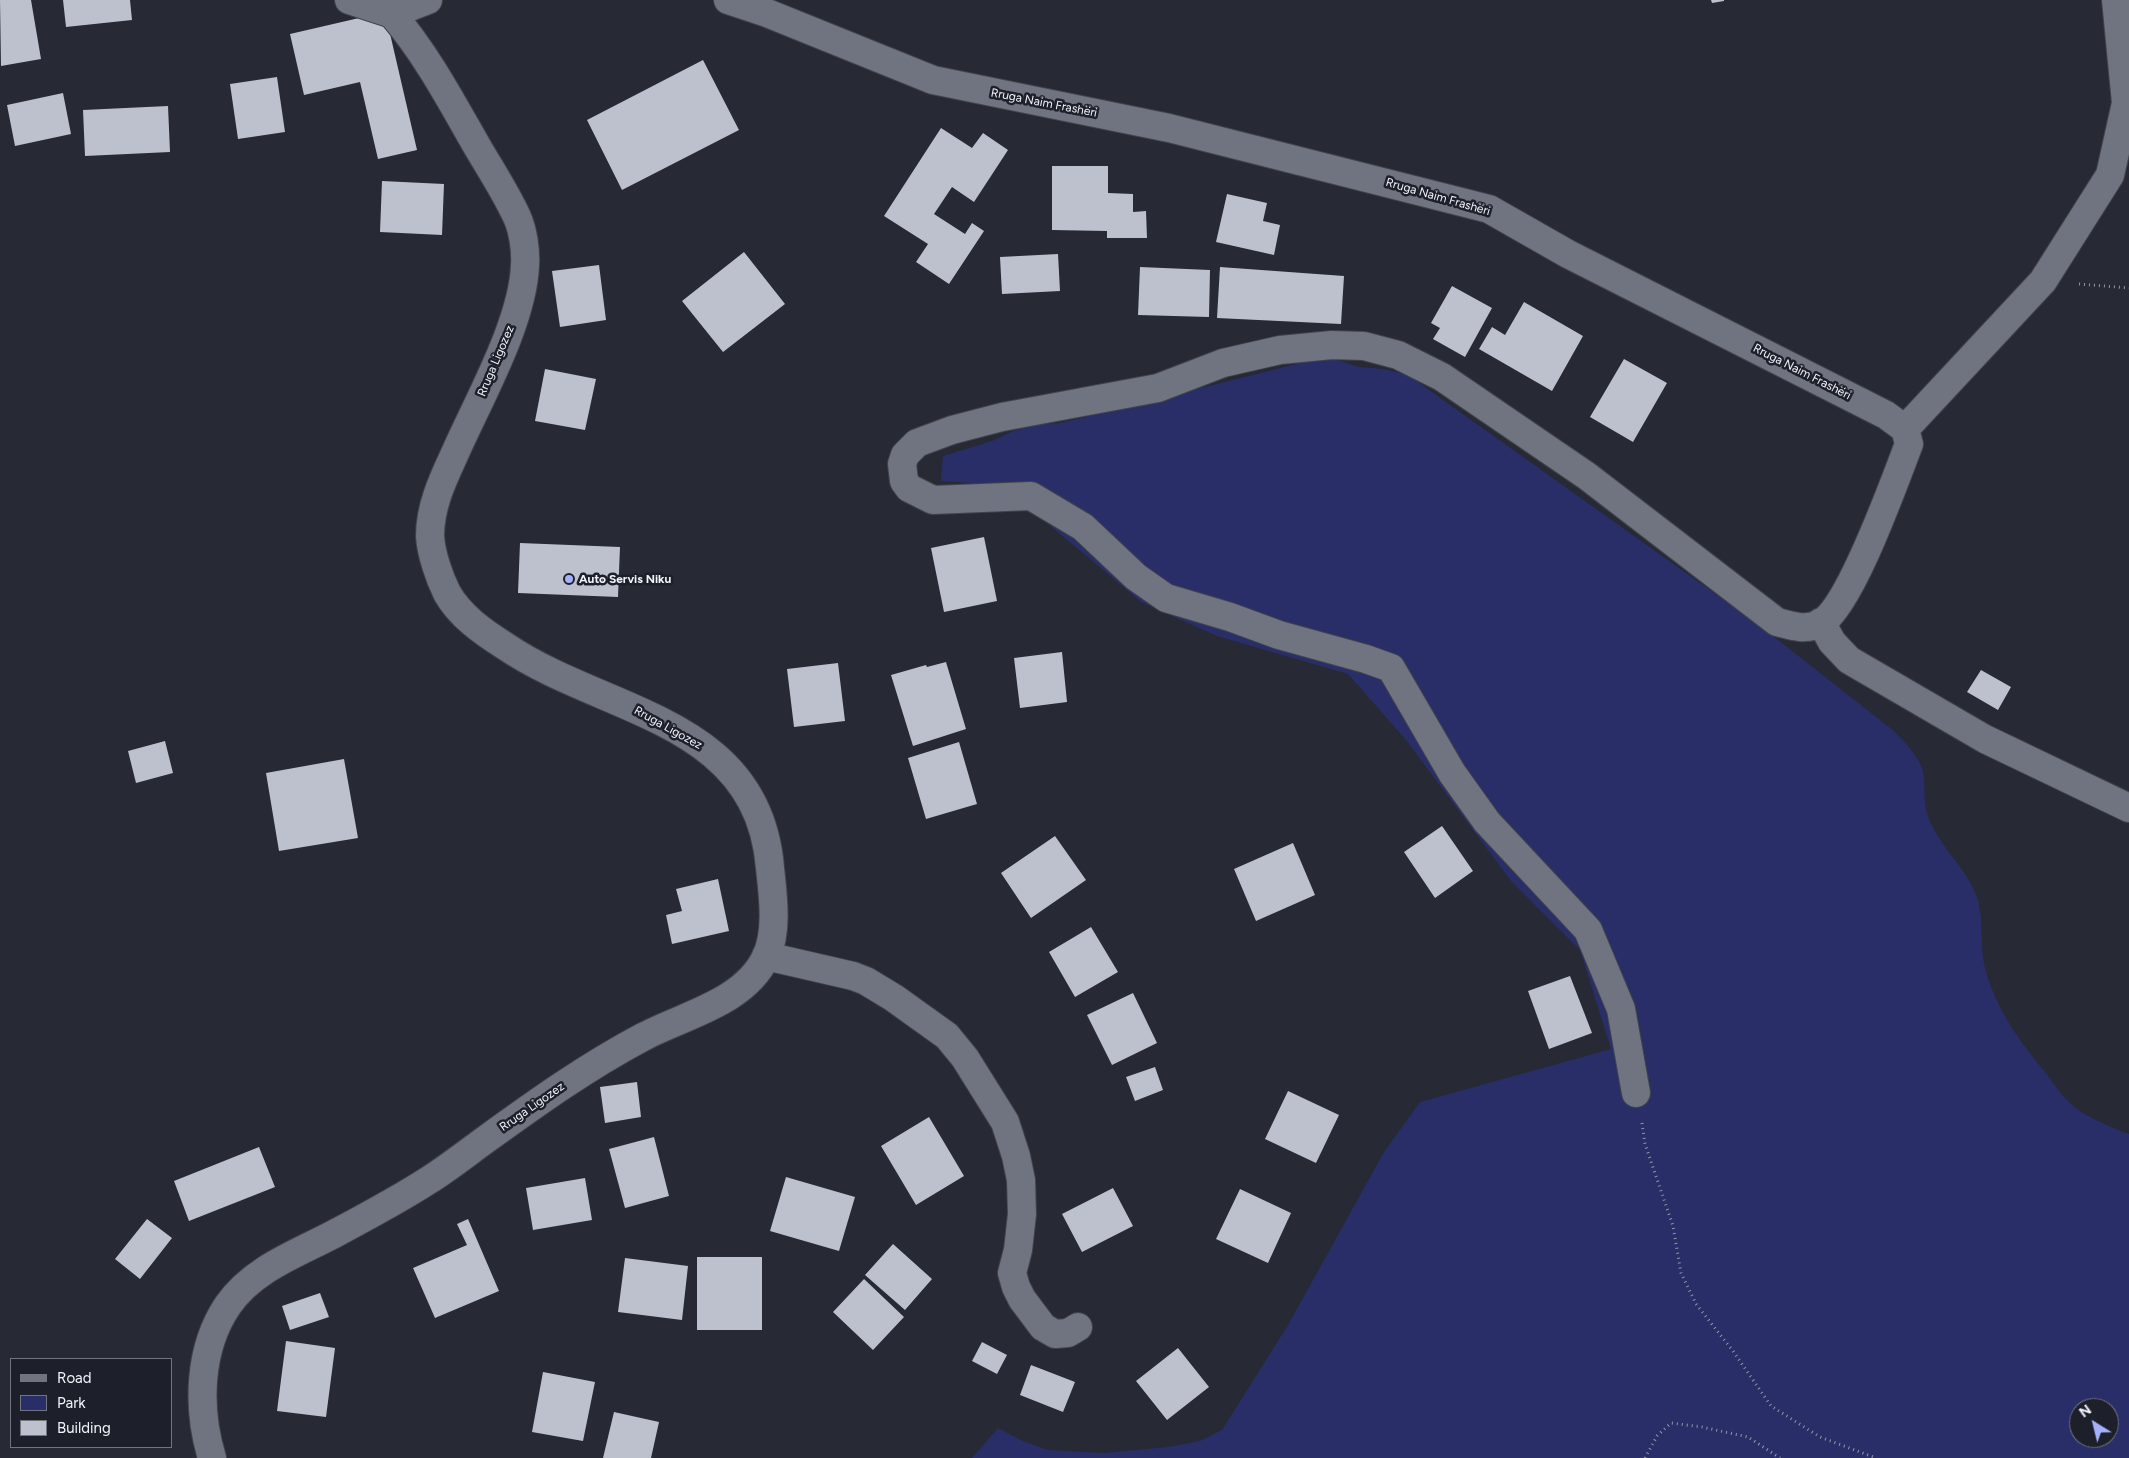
<!DOCTYPE html>
<html>
<head>
<meta charset="utf-8">
<style>
  body { margin:0 }
  #map { position:relative; width:2129px; height:1458px; overflow:hidden; background:#272934; font-family:Figtree,sans-serif }
  canvas { display:block }
  .legend { position:absolute; left:10px; top:1358px; width:162px; height:90px; box-sizing:border-box; background:#1d1f2a; border:1px solid #72747e; margin:0; padding:6px 9px; list-style:none; font-size:15px; color:#f2f4fb }
  .legend li { display:flex; align-items:center; gap:10px; height:25px }
  .legend b { width:25px; border:1px solid #72747e }
  .north { position:absolute; left:2069px; top:1398px; width:50px; height:50px; box-sizing:border-box; background:#1d1f2a; border:1px solid #72747e; border-radius:50%; rotate:324deg; font-size:14px; font-weight:700; line-height:20px; text-align:center; color:#f2f4fb }
  .north::after { content:''; display:block; margin:auto; width:18px; height:22px; background:#a4b2fc; clip-path:polygon(50% 0,100% 100%,50% 72%,0 100%) }
</style>
</head>
<body>
<div id="map">
<canvas width="2129" height="1458"></canvas>
<ul class="legend">
<li><b style="height:6px;background:#707380"></b>Road</li>
<li><b style="height:14px;background:#292e68"></b>Park</li>
<li><b style="height:14px;background:#bdc1ce"></b>Building</li>
</ul>
<div class="north">N</div>
</div>
<script>
const g = document.querySelector('canvas').getContext('2d');
g.lineJoin = 'round';
function fill(path, color) {
  g.fillStyle = color;
  g.fill(path, 'evenodd');
}
function trace(path, color, width, dash) {
  g.strokeStyle = color;
  g.lineWidth = width;
  g.lineCap = dash ? 'butt' : 'round';
  g.setLineDash(dash || []);
  g.stroke(path);
}
function drawText(font, color, halo, rows, align = 'center') {
  g.font = font + ' Figtree,sans-serif';
  g.lineWidth = 5;
  g.setLineDash([]);
  g.textBaseline = 'middle';
  g.strokeStyle = halo;
  g.fillStyle = color;
  for (const [text, x, y, turn = 0] of rows) {
    g.save();
    g.translate(x, y);
    g.rotate((+turn || 0) * Math.PI / 180);
    g.textAlign = isNaN(turn) ? turn : align;
    if (halo) g.strokeText(text, 0, 0);
    g.fillText(text, 0, 0);
    g.restore();
  }
}
const green = new Path2D(`
  M1312,360H1337L1359,367L1384,369L1408,375L1759,625L1894,731C1904,742 1919,756 1923,771C1926,786 1922,802 1929,819C1941,849 1969,870 1978,900C1984,922 1979,947 1986,972C1998,1012 2019,1040 2045,1072C2053,1082 2060,1094 2069,1102C2082,1116 2111,1127 2129,1134V1458H972L998,1428L1025,1442L1048,1450L1103,1453L1168,1447L1200,1441L1222,1430L1288,1325L1384,1152L1420,1102L1611,1049L1580,950L1511,881L1406,740L1348,674L1217,636L1141,602L1002,485L941,481L943,456L992,441L1013,431L1037,424L1059,423L1082,418ZM2079,1408H2109V1438H2079Z`);
const building = new Path2D(`
  M0,0H31L41,59L1,66Z
  M63,0H130L132,20L66,27Z
  M1711,0H1724V1L1712,3Z
  M385,12L417,150L378,159L360,82L304,95L290,34Z
  M703,60L739,130L622,190L587,120Z
  M277,77L285,132L238,139L230,84Z
  M63,93L71,134L15,146L7,105Z
  M168,106L170,152L85,156L83,110Z
  M941,128L972,148L983,133L1008,150L974,202L952,187L934,214L965,234L972,223L984,231L949,284L916,262L928,244L884,216Z
  M1052,166H1108V193L1133,194V212L1146,211L1147,238H1107V231L1052,230Z
  M382,181L444,184L442,235L380,232Z
  M1227,194L1267,203L1263,221L1280,225L1274,255L1216,242Z
  M744,252L785,304L723,352L682,301Z
  M1058,254L1060,291L1002,294L1000,257Z
  M599,265L606,320L560,327L552,271Z
  M1140,267L1210,270L1209,317L1138,315Z
  M1220,267L1344,276L1341,324L1217,318Z
  M1452,286L1492,308L1465,357L1433,339L1440,328L1431,323Z
  M1524,302L1583,336L1552,391L1479,349L1492,327L1505,335Z
  M1624,359L1667,383L1633,442L1590,417Z
  M545,369L596,379L585,430L535,421Z
  M984,537L997,601L944,612L931,548Z
  M520,543L620,547L618,597L518,593Z
  M1062,652L1067,702L1020,708L1014,658Z
  M946,662L966,729L913,746L891,675L926,665L927,667Z
  M838,663L845,721L794,727L787,669Z
  M1981,670L2011,687L1998,710L1967,692Z
  M165,741L173,773L136,783L128,751Z
  M959,742L977,804L926,819L908,758Z
  M344,759L358,838L279,851L266,773Z
  M1442,826L1473,871L1435,898L1404,852Z
  M1055,836L1086,880L1031,918L1001,873Z
  M1293,843L1315,895L1256,921L1234,869Z
  M718,879L729,931L672,944L666,915L682,911L676,889Z
  M1091,927L1118,972L1075,997L1049,952Z
  M1570,976L1592,1033L1549,1049L1528,991Z
  M1133,993L1157,1043L1112,1065L1087,1015Z
  M1155,1067L1163,1090L1135,1101L1126,1077Z
  M637,1082L641,1117L605,1123L600,1087Z
  M1288,1091L1339,1115L1316,1163L1265,1139Z
  M929,1117L964,1176L916,1205L881,1146Z
  M654,1137L669,1196L625,1208L609,1149Z
  M259,1147L275,1187L189,1221L174,1181Z
  M786,1177L855,1197L839,1251L770,1231Z
  M585,1178L592,1220L533,1230L526,1188Z
  M1113,1188L1133,1226L1082,1252L1062,1214Z
  M1240,1189L1291,1213L1268,1263L1216,1239Z
  M147,1219L172,1238L140,1279L115,1259Z
  M468,1219L499,1291L435,1318L413,1268L467,1245L457,1224Z
  M893,1244L932,1279L905,1310L865,1275Z
  M697,1257H762V1330H697Z
  M625,1258L688,1266L682,1320L618,1312Z
  M864,1279L904,1317L873,1350L833,1312Z
  M320,1293L329,1317L290,1330L282,1306Z
  M286,1341L335,1348L326,1417L277,1411Z
  M982,1342L1007,1355L997,1374L972,1361Z
  M1178,1348L1209,1387L1167,1420L1136,1381Z
  M1031,1365L1075,1382L1063,1412L1020,1395Z
  M543,1372L595,1382L583,1441L532,1432Z
  M614,1412L659,1422L651,1458H603Z`);
const path = new Path2D(`
  M2079,284L2129,288
  M1642,1123L1645,1144L1673,1226L1681,1273L1696,1304L1733,1351L1771,1406L1820,1437L1876,1458
  M1645,1458L1657,1436L1671,1423L1702,1427L1748,1437L1780,1458`);
const minor = new Path2D(`
  M349,0L392,14L428,0
  M728,0L767,13L933,80L1169,128L1489,209L1568,254L1886,415L1905,429L1909,444C1895,480 1851,605 1821,623C1806,631 1792,626 1777,622L1587,476L1442,377L1398,355L1364,346L1332,345L1280,350L1223,363L1158,388L1002,417L952,430L917,443L905,455L902,464L904,481L909,488L933,500L1031,496L1083,527L1136,577L1166,598L1230,617L1279,635L1366,659L1391,668L1452,773L1487,822L1588,930L1621,1009L1636,1093
  M1905,429L2043,281L2110,175L2126,103L2116,0
  M1821,622L1832,642L1849,660L1985,739L2129,808
  M766,956L853,976L866,981L894,998L947,1036L965,1058L1005,1122L1016,1156L1021,1180L1022,1214L1018,1250L1012,1273L1016,1287L1022,1299L1043,1327L1055,1334L1068,1333L1078,1327
  M212,1458C197,1409 198,1349 228,1305C253,1269 296,1254 334,1234C366,1217 398,1200 429,1180C448,1168 467,1153 485,1140C536,1103 588,1066 643,1037C684,1015 744,1003 766,957C778,931 773,896 770,868C758,718 605,714 505,646C483,632 460,616 447,593C439,577 431,553 430,536C430,505 444,477 456,451C479,399 523,322 525,265C526,251 523,230 517,217C506,193 491,170 478,148C451,101 427,55 392,14`);
const markers = [
  [569,579,5,"#a4b2fc"]
];
const streetNames = [
  ["Rruga Naim Frashëri",1044,103,11],
  ["Rruga Naim Frashëri",1438,197,16],
  ["Rruga Ligozez",496,361,-67],
  ["Rruga Naim Frashëri",1802,372,27],
  ["Rruga Ligozez",668,728,29],
  ["Rruga Ligozez",532,1107,-35]
];
const poiNames = [
  ["Auto Servis Niku",579,579]
];
fill(green, '#292e68');
fill(building, '#bdc1ce');
trace(minor, '#42444c', 30);
trace(path, '#94969f', 3, [1, 4]);
trace(minor, '#707380', 28);
for (const [x, y, r, color] of markers) {
  const dot = new Path2D();
  dot.arc(x, y, r, 0, 2 * Math.PI);
  g.fillStyle = color;
  g.fill(dot);
  trace(dot, '#1d1f2a', 2);
}
drawText('12px', '#f2f4fb', '#1d1f2a', streetNames);
drawText('bold 12px', '#f2f4fb', '#1d1f2a', poiNames, 'left');
</script>
</body>
</html>
